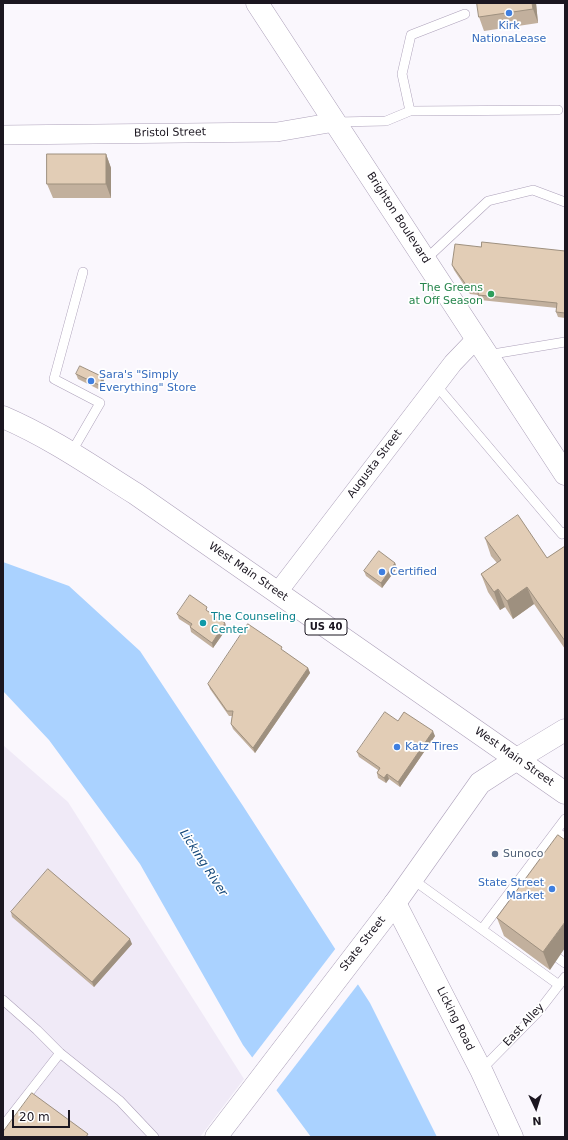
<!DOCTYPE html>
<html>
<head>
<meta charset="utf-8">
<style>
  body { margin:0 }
  #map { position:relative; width:568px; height:1140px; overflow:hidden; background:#faf7fd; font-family:"DejaVu Sans",sans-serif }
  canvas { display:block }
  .frame { position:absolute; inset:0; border:4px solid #1b1620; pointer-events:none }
  .north { position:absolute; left:516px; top:1088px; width:40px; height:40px; -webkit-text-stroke:3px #fff; paint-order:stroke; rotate:176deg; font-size:11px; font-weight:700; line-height:16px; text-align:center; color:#1b1620 }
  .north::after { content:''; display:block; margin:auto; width:14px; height:18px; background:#1b1620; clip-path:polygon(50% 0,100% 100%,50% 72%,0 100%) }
  .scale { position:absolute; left:12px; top:1110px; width:58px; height:18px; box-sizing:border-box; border:2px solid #1b1620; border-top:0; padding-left:5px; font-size:12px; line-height:14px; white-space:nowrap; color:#1b1620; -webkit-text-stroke:3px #fff; paint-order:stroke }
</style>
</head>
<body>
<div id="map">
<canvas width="568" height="1140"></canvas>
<div class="frame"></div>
<div class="north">N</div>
<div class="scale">20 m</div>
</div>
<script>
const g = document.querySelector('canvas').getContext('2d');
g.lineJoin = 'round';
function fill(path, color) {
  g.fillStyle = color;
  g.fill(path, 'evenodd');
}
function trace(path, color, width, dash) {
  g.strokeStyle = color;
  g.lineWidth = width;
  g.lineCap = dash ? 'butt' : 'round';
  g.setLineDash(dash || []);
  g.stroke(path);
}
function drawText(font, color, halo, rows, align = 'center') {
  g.font = font + ' "DejaVu Sans",sans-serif';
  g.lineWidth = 3.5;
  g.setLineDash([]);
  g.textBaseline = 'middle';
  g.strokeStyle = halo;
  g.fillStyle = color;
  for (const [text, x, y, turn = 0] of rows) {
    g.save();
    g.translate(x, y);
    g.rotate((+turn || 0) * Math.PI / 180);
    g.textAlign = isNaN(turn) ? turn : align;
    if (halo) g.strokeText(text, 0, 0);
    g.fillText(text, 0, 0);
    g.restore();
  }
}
const built = new Path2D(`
  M3,745L68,802L244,1079L200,1137H3Z`);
const water = new Path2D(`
  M3,562L69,586L140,651L243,806L370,1003L437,1137H311L243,1045L140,864L49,740L3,691Z`);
const pier = new Path2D(`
  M336,948L359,983L275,1092L251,1059Z`);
const service = new Path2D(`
  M410,111L558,110
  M336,122L386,121L410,111L402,74L411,35L465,14
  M425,260L488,201L533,190L565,202
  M487,355L565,342
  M436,385L562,534L565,532
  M71,453L100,403L54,379L83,272
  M556,831L565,838
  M412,879L559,985
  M482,929L565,819
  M548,951L565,963
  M3,1000L37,1030L60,1053L120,1101L154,1137
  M481,1070L538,1012L565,977
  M3,1126L60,1053`);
const minor = new Path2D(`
  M3,135L277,132L335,122
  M277,593L453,363L477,338`);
const tertiary = new Path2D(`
  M257,3L565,474
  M517,759L565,730
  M395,903L481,1070L512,1137`);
const secondary = new Path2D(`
  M216,1137L395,903L480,783L517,759`);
const primary = new Path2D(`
  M3,417C50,437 93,467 136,494L565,793`);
const wall = new Path2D(`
  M477,3H536L538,23L484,31L479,17Z
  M106,154L111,168V198H53L47,184Z
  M481,247L565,251V318L558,317L556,312L557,308L480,300L478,295L470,294L454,270L452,265Z
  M76,374L103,377L104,382L100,390L78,379Z
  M485,538L547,558L565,546V649L534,604L513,619L505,607L500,610L488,592L481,574L497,563L491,556Z
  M395,563L397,568L382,588L366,576L364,571Z
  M208,611L227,628L213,648L191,632L190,627V626L179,619L177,614Z
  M283,651L308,668L310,673L255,753L233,729L231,724L232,716H229L210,689L208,684Z
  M398,721L435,736L400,787L389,779L386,783L378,778L377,773L378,770L359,757L357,752Z
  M558,835L550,970L504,936L497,918Z
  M11,912L132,944L94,987L12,917Z`);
const shadedWall = new Path2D(`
  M532,3H536L538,23L533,9Z
  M106,154L111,168V198L106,184Z
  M103,377L104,382L100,390L99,385Z
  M395,563L397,568L382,588L381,583Z
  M527,587L534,604L513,619L507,601Z
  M498,589L505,607L500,610L494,592Z
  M225,623L227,628L213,648L212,643Z
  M308,668L310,673L255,753L253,748Z
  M433,731L435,736L400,787L398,782Z
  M387,774L389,779L386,783L384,778Z
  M565,922V948L550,970L543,952Z
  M130,939L132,944L94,987L92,982Z`);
const building = new Path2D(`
  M477,3H532L533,9L479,17Z
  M47,154H106V184H47Z
  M482,242L565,251V313L556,312L557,303L478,295L479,290L469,289L452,265L455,244L481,247Z
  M80,366L103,377L99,385L76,374Z
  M518,515L547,558L565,546V641L527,587L507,601L498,589L494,592L481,574L501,560L485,538Z
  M379,551L395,563L381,583L364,571Z
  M190,595L207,607L206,610L225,623L212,643L190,627L192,624L177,614Z
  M248,624L282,647L281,649L308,668L253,748L231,724L233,711H227L208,684Z
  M385,712L398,721L404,712L433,731L398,782L387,774L384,778L377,773L380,768L357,752Z
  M558,835L565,840V922L543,952L497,918Z
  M48,869L130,939L92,982L11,912Z
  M32,1093L88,1134L86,1137H3V1132Z`);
const markers = [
  [509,13,4,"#3f7fe0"],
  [491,294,4,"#2e9e5b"],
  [91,381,4,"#3f7fe0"],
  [382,572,4,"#3f7fe0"],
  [203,623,4,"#0f9aa8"],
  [397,747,4,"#3f7fe0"],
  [495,854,4,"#5c6f8a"],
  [552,889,4,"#3f7fe0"]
];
const shields = [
  [326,627,42]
];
const shieldNames = [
  ["US 40",326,627]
];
const shopNames = [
  ["Kirk",509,26,"center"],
  ["NationaLease",509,39,"center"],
  ["Sara's \"Simply",99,375],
  ["Everything\" Store",99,388],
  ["Certified",390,572],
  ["Katz Tires",405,747],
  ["State Street",544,883,"right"],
  ["Market",544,896,"right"]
];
const streetNames = [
  ["Bristol Street",170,133,-1],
  ["Brighton Boulevard",398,218,57],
  ["Augusta Street",375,464,-53],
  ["West Main Street",248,572,35],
  ["West Main Street",514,757,35],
  ["State Street",363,944,-52],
  ["Licking Road",455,1019,63],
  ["East Alley",524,1025,-47]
];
const leisureNames = [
  ["The Greens",483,288],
  ["at Off Season",483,301]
];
const cultureNames = [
  ["The Counseling",211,617],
  ["Center",211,630]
];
const serviceNames = [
  ["Sunoco",503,854]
];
const waterNames = [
  ["Licking River",203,863,57]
];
fill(built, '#f0eaf7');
fill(water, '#aad2ff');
fill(pier, '#faf7fd');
trace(service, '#ada1ba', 10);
trace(minor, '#ada1ba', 20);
trace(tertiary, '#ada1ba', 23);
trace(secondary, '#ada1ba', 23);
trace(primary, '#ada1ba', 23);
trace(service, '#fff', 9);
trace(minor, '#fff', 19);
trace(tertiary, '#fff', 22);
trace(secondary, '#fff', 22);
trace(primary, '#fff', 22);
fill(wall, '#c2b09d');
fill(shadedWall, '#9e907f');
fill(building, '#e2cdb6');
trace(building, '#9e907f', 1);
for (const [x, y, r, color] of markers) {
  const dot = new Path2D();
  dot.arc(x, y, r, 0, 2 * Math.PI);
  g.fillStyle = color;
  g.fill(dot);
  trace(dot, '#fff', 1.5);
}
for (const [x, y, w] of shields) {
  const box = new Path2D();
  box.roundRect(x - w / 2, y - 8, w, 16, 3);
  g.fillStyle = '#fff';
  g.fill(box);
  trace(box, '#1b1620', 1);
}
drawText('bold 10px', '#1b1620', null, shieldNames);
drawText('11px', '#366cbe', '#fff', shopNames, 'left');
drawText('11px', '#1b1620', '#fff', streetNames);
drawText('11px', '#27864d', '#fff', leisureNames, 'right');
drawText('11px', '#0d838f', '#fff', cultureNames, 'left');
drawText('11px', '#4e5e75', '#fff', serviceNames, 'left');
drawText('italic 12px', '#14487a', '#fff', waterNames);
</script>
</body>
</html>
